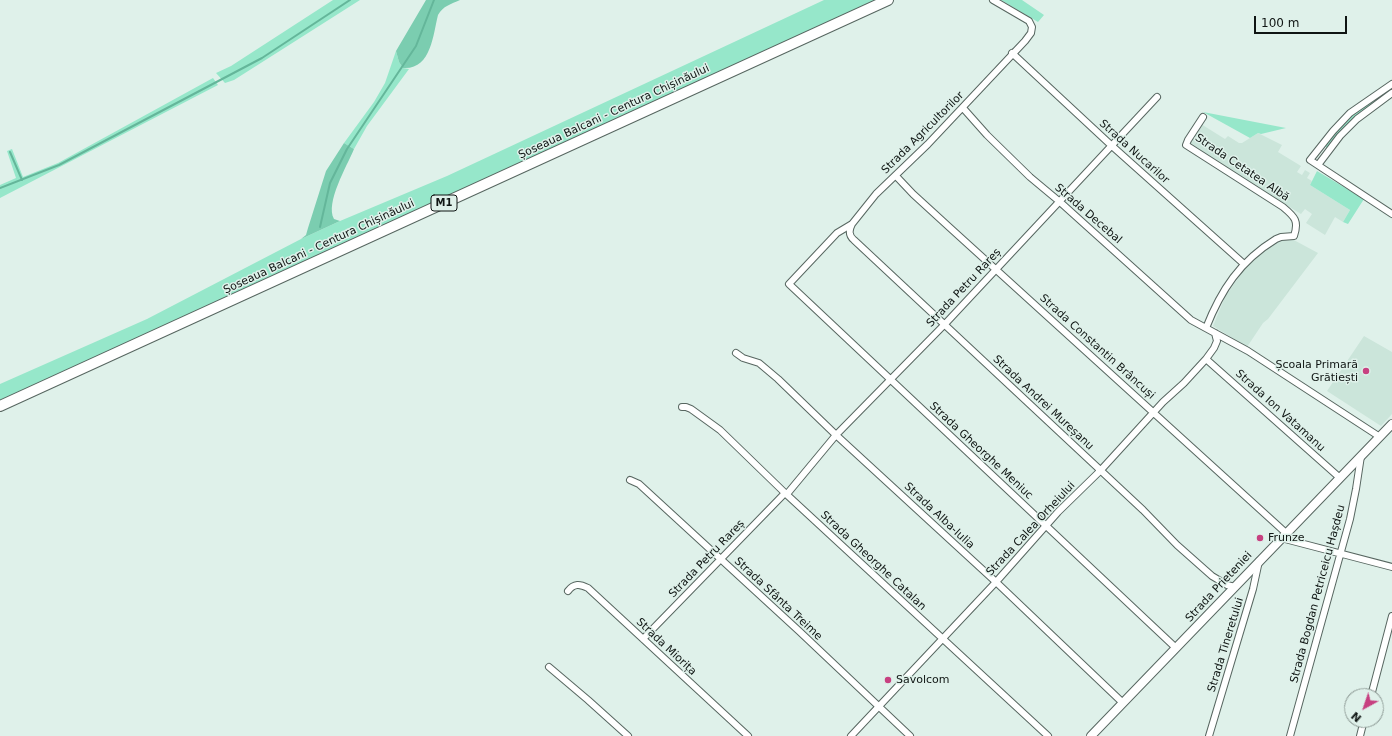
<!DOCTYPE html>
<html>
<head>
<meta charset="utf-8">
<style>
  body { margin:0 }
  #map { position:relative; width:1392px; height:736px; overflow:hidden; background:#dff1ea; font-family:"DejaVu Sans",sans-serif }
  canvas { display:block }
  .north { position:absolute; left:1344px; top:688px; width:40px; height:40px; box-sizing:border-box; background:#dff1ea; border:1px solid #8c9994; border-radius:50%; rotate:220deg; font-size:11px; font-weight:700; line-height:16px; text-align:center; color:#0f1513 }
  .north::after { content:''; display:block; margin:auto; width:14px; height:18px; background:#c74080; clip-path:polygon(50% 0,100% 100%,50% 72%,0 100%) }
  .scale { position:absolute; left:1254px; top:16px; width:93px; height:18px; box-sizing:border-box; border:2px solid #0f1513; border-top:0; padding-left:5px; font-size:12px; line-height:14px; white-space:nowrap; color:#0f1513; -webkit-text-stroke:3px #dff1ea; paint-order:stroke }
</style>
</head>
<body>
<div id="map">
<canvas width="1392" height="736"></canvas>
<div class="north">N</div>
<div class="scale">100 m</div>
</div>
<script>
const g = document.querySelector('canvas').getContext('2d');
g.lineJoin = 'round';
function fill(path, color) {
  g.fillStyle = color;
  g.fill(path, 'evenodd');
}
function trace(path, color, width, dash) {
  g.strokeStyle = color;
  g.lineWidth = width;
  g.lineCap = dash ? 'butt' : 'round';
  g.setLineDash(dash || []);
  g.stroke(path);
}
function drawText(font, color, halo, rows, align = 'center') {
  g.font = font + ' "DejaVu Sans",sans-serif';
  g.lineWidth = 3;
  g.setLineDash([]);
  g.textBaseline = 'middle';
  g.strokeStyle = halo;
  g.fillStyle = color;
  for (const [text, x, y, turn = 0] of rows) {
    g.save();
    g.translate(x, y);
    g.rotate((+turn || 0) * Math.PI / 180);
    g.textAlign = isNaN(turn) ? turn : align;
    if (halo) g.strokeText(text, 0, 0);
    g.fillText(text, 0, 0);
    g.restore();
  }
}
const built = new Path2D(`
  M1201,124L1225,139L1228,136L1239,143H1242L1258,133L1282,145L1278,152L1301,166L1297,172L1302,175L1305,170L1310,173L1307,178L1312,181L1310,185L1350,210L1343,222L1335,217L1325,235L1306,223L1312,214L1305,209L1301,214L1224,167L1189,143Z
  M1292,239L1318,253L1268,319L1263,323L1247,347L1213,326L1225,297L1245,268L1256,257L1275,242Z
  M1364,336L1392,352V414L1381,426L1327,391Z`);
const green = new Path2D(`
  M333,0H360L234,80L225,83L216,73L231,66Z
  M824,0H881L0,402V384L147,319L301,239L340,221L447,176Z
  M1001,0H1022L1044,15L1038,22Z
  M396,51L399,62L403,68L409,69L367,126L354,149L344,143L374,102L385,83Z
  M213,78L218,85L0,198V185L16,178L7,151L12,149L23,177L58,163Z
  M1392,87V90L1366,108L1347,124L1327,148L1325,146L1345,122L1364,105Z
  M1203,112L1286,128L1261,134L1258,133L1250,138Z
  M1317,171L1364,199L1348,224L1343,222L1350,210L1310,185Z`);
const forest = new Path2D(`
  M426,0H460C451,4 443,6 438,15C433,35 431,70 403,68L399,62L396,51Z
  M344,143L354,149C347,166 325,203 334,219L340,221L301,239L306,235L308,228L326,171Z`);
const stream = new Path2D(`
  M10,152L22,180
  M0,188L59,165L262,58L350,0
  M320,227L330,183L347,149L416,46L434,0`);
const minor = new Path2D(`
  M993,0L1029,21L1032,27L1031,33L1025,41L928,144L876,194L852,224L837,233L789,284L1176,648
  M1012,53L1112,146L1244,264
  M1392,84L1350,113L1333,131L1310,160L1392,214
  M963,108L987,135L1030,177L1060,202L1191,320L1248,351L1380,437
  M1203,117L1188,140L1186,145L1283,207C1295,217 1299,221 1294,236L1281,237L1276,239C1240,261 1221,290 1206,328
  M1318,165L1340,136L1357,119L1392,93
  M896,176L913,194L948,226L1286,533
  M852,224C849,230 848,235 854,240L1143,510L1177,545L1212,576L1227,585L1235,587
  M736,353L743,358L759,363L778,379L836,435L996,582L1123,703
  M1206,359L1340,478
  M682,407H686L691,409L720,430L785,493L1048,736
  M630,480L639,484L799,631L910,736
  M787,494L836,435L945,324L1157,97
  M1281,538L1392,567
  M568,591C574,583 580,584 588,588L748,736
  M643,639L785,493
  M549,667L588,700L628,736
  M1371,696L1392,616
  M851,736L996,582L1058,512L1100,471L1163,402L1184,383L1206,359L1214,348L1217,341L1215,333
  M1209,736L1253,589L1259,561
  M1290,736L1350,519L1356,489L1361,456
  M1360,736L1364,720`);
const tertiary = new Path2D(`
  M1091,736L1392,424`);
const trunk = new Path2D(`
  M0,406L888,0`);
const markers = [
  [1366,371,4,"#c74080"],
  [1260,538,4,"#c74080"],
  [888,680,4,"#c74080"]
];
const shields = [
  [444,203,26]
];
const shieldNames = [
  ["M1",444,203]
];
const streetNames = [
  ["Șoseaua Balcani - Centura Chișinăului",614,112,-25],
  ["Strada Agricultorilor",923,133,-45],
  ["Strada Nucarilor",1134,152,42],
  ["Strada Cetatea Albă",1242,168,34],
  ["Strada Decebal",1088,214,41],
  ["Șoseaua Balcani - Centura Chișinăului",319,247,-25],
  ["Strada Petru Rareș",964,288,-47],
  ["Strada Constantin Brâncuși",1097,347,42],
  ["Strada Andrei Mureșanu",1043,403,43],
  ["Strada Ion Vatamanu",1280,411,42],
  ["Strada Gheorghe Meniuc",981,451,43],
  ["Strada Alba-Iulia",939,516,43],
  ["Strada Calea Orheiului",1031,529,-47],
  ["Strada Petru Rareș",707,559,-46],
  ["Strada Gheorghe Catalan",873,561,43],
  ["Strada Prieteniei",1219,587,-47],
  ["Strada Bogdan Petriceicu Hașdeu",1318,594,-75],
  ["Strada Sfânta Treime",778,599,43],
  ["Strada Tineretului",1226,645,-73],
  ["Strada Miorița",666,647,43]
];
const poiNames = [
  ["Școala Primară",1358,365,"right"],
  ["Grătiești",1358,378,"right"],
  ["Frunze",1268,538],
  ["Savolcom",896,680]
];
fill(built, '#cbe5da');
fill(green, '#96e7ca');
fill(forest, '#7bcdb0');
trace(stream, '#64b69a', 2);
trace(minor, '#576660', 8);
trace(tertiary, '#576660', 10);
trace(trunk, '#576660', 12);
trace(minor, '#fff', 6);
trace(tertiary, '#fff', 8);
trace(trunk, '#fff', 10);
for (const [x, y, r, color] of markers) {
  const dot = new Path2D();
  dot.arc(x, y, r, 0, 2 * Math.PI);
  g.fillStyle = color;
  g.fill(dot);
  trace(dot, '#dff1ea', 1.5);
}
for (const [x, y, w] of shields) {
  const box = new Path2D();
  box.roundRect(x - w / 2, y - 8, w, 16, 3);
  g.fillStyle = '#dff1ea';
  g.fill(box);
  trace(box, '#0f1513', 1);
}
drawText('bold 10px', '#0f1513', null, shieldNames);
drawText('11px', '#0f1513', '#dff1ea', streetNames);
drawText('11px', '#0f1513', '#dff1ea', poiNames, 'left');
</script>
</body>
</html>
